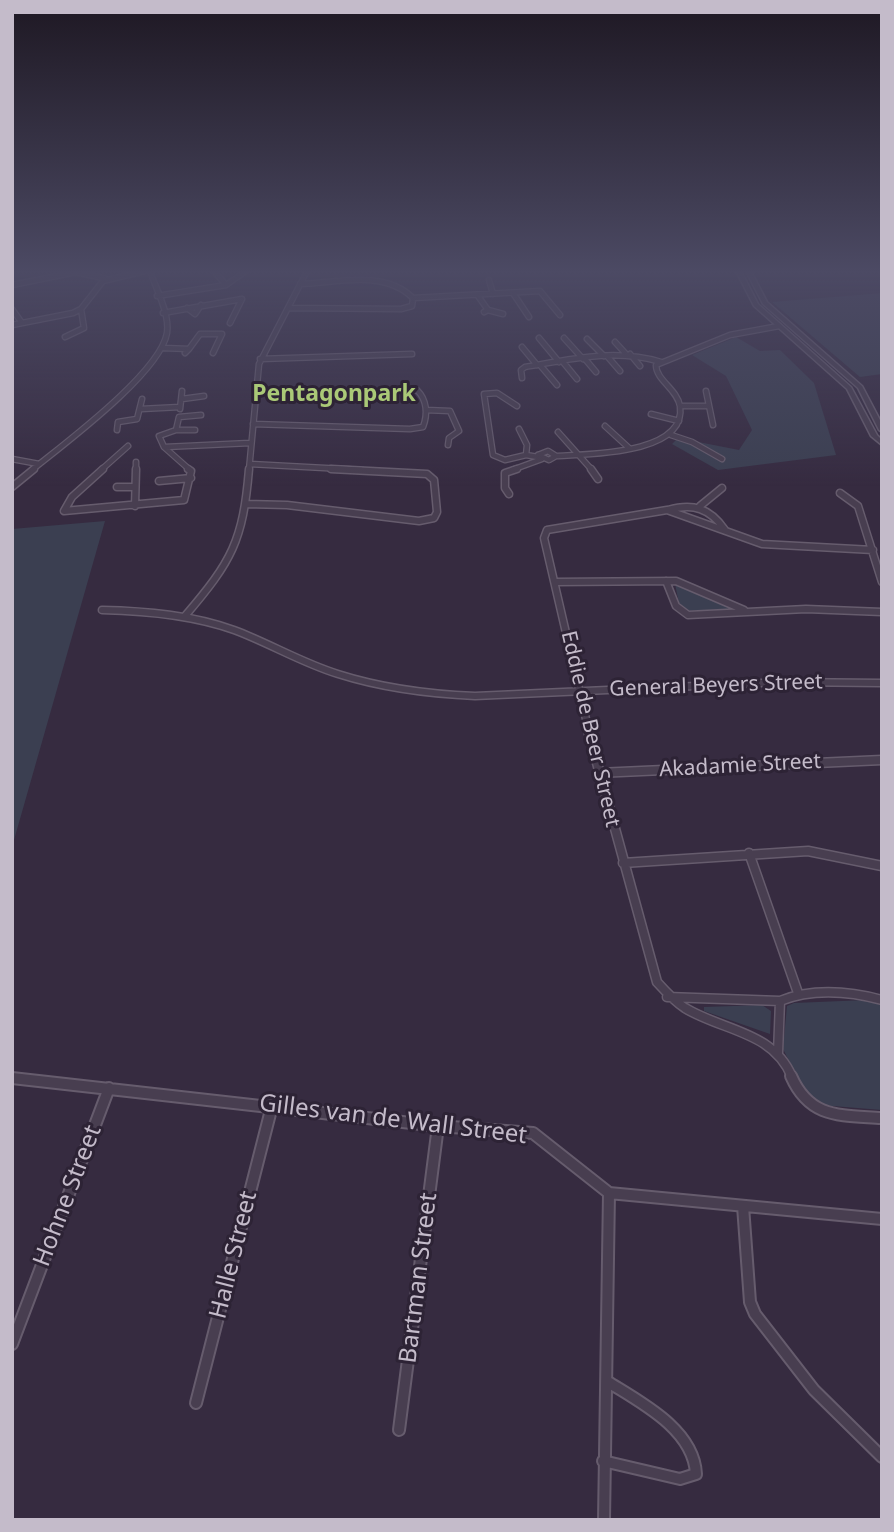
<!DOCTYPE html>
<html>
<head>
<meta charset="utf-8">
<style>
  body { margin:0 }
  #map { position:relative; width:894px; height:1532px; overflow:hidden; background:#362b40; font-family:"Noto Sans",sans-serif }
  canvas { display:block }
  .frame { position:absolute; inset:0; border:14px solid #c4bbca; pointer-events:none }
</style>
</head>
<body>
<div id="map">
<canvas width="894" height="1532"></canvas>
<div class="frame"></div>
</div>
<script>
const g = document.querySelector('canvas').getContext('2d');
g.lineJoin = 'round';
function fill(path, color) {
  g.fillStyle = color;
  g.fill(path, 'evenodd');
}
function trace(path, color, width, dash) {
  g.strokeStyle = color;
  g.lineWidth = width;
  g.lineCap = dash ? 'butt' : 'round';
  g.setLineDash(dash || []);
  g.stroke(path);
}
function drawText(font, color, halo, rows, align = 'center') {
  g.font = font + ' "Noto Sans",sans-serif';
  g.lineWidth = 6;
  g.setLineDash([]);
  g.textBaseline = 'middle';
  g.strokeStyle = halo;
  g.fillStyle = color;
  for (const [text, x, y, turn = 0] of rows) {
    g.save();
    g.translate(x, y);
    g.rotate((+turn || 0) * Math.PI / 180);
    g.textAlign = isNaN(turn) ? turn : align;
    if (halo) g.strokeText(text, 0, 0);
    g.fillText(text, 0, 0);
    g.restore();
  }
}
const green = new Path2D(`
  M882,293V374L860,377L772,302Z
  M736,337L760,351L780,350L814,383L836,455L718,470L672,444L678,438L739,450L752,430L726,376L692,355Z
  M105,521L12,847V529Z
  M675,584L734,609L684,611L680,608Z
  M866,1000L877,1002L882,1007V1110L820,1105L807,1096L783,1049L787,1006L794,1003Z
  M762,1005L771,1011L770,1034L704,1011V1007Z`);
const minorFar3 = new Path2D(`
  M214,271L226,285
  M489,280L493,294
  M300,284C337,283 384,269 413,298
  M12,285L76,272L107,279
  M513,293L529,317
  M157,296L226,285L246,271
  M478,296L488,310L484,312
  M413,298L540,291L560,315
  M187,308L195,314L201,305
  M288,308L401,309L412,306L413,298
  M12,309L22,323
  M488,310L503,314
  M163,313L242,299L230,323
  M12,325L73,313L81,309L103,281L145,271
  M65,337L84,328L81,309
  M539,338L559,362
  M564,338L583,359
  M587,339L604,356
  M615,342L626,354
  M522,347L537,365
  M163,348L189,349L185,353
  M189,349L200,334H222L213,353
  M630,354L640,366
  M607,356L620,371
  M260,359L412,354
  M585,359L596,372
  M563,362L577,379
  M540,365L557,385
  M522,378L521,370L525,367C571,359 615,348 661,362
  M706,391L713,425
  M182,399L204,396
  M517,406L497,393L484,394L493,455L505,460L526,455
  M681,406H709
  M141,409L180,407
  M180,409L182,391
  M426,410L450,411L459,431L449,438L448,445
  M651,414L679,421
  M253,424L410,429L423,427C428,414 427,400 417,390L256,392
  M605,426L629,448
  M519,429L527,445L526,455L538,457
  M117,430L118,422L137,419L142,399
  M176,430L179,417L201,415
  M558,432L592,470
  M671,435L692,442L722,459
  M165,447L250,443
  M538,455L549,460L556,456C587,454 687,455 680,406C677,389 656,380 656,365L730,335L779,326
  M538,455L548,451L556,456
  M12,459L39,464
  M250,464L362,470
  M32,470C64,444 160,373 167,333C170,314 156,289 150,271
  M101,470L128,446
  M136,470V462
  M190,470L164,447L159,436L176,430H195
  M249,470L259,364L307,271
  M512,470L542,459`);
const minorFar2 = new Path2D(`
  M103,469L72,497L64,511L184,500L191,471L188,469
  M591,469L598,479
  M159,481L191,478
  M12,487L34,469
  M117,487H134
  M840,493L858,506L882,582
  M509,494L505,488V473L517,469
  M246,504L287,505L419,521L434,518L437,512L434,480L427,474L331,469
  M135,506L136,469
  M700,506L722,488
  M668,510C693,503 710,508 725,530
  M666,581L676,606L688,615L806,609L882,612
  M555,582L676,581L744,610
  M102,610C147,611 192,615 234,630C269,643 302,663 338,674C382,688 428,694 475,696L784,682L882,683
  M185,616C232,561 243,541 249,469
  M589,732L544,538L547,530L667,510L762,544L873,550`);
const minorFar1 = new Path2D(`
  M588,730L657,982C666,992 674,1001 685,1008C723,1031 773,1031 792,1077
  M598,773L882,760
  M749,853L798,993
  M623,863L808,851L882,866
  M667,997L780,1001
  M778,1053L780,1001C813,988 848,991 882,1000`);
const minor = new Path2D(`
  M791,1076C810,1119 840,1115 882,1118
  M12,1078L438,1126L533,1133L609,1193L882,1219
  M743,1206L750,1302L755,1314L814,1390L882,1457
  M12,1344L109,1088
  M196,1403L272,1106
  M399,1430L438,1126
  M603,1461L680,1479L696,1474C694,1430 642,1403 608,1382
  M604,1520L609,1193`);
const tertiary = new Path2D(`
  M736,271H741L758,304L851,387L877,435L882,440V445L871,436L847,389L754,306Z
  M746,271H751L767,302L862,386L882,424V432L879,430L858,388L763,304Z`);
const streetNames = [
  ["General Beyers Street",716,686,-2],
  ["Eddie de Beer Street",590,729,77],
  ["Akadamie Street",740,766,-3]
];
const farDistrictnames = [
  ["Pentagonpark",334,394]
];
const nearStreetnames = [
  ["Gilles van de Wall Street",393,1120,7],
  ["Hohne Street",68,1196,-69],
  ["Halle Street",234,1255,-76],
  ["Bartman Street",419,1278,-83]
];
fill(green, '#3b3f51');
trace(minorFar3, '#665c6d', 7);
trace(minorFar2, '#665c6d', 9);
trace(minorFar1, '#665c6d', 11);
trace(minor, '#665c6d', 14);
trace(tertiary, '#665c6d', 3);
trace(minorFar3, '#483e50', 4.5);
trace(minorFar2, '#483e50', 6);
trace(minorFar1, '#483e50', 8);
trace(minor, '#483e50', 10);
fill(tertiary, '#483e50');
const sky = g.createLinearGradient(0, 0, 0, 486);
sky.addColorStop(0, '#1e1823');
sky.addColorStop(0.56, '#4c4a64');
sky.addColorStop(1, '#4c4a6400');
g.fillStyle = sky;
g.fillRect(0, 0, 894, 486);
drawText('21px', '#c4bbca', '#2d2335', streetNames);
drawText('bold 23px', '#aac977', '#2d2335', farDistrictnames);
drawText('24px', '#c4bbca', '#2d2335', nearStreetnames);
</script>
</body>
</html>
